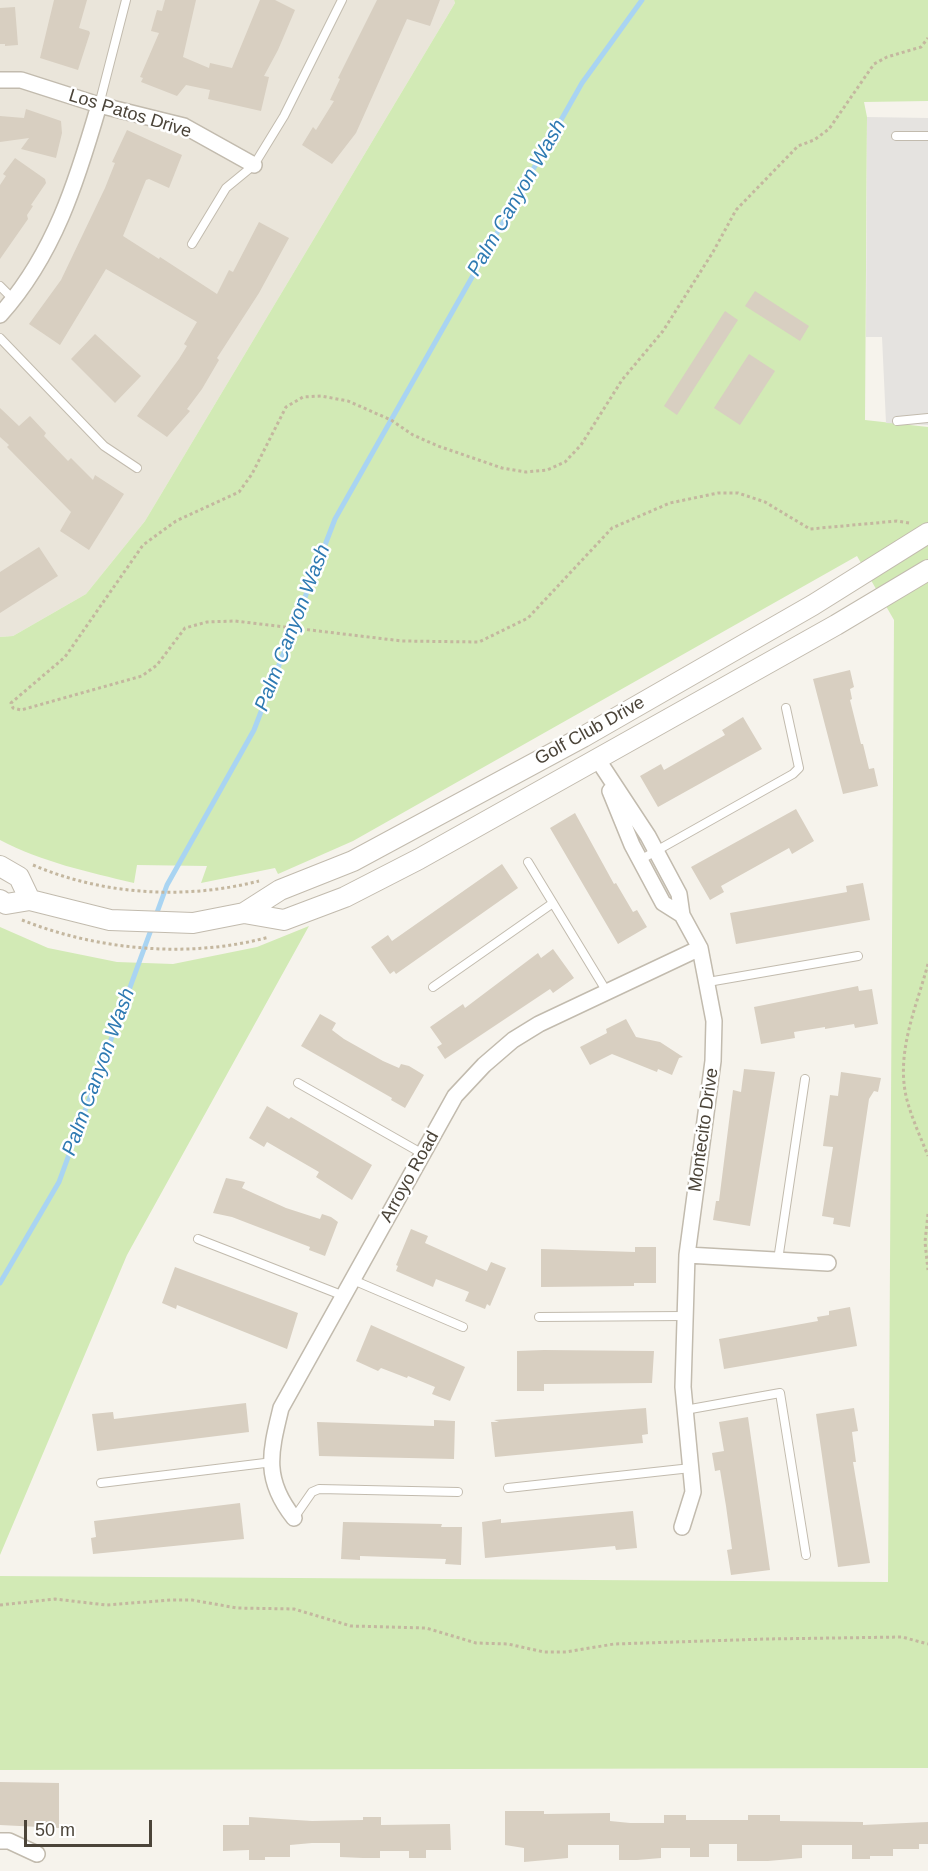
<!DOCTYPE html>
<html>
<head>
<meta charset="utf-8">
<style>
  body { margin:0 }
  #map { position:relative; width:928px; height:1871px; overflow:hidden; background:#f6f3ec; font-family:Helvetica,sans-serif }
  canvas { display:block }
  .scale { position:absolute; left:24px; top:1820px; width:128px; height:27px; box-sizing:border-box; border:3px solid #4b4439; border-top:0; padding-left:8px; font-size:18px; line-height:21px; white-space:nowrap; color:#4b4439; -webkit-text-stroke:4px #fff; paint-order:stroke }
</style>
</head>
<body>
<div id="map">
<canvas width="928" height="1871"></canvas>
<div class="scale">50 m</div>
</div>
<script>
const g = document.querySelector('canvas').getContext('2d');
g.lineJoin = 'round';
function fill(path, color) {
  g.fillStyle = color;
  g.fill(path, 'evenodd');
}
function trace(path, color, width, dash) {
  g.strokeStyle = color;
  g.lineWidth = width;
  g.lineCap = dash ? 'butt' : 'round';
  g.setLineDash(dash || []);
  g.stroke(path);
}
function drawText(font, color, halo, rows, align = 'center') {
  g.font = font + ' Helvetica,sans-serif';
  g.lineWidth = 5;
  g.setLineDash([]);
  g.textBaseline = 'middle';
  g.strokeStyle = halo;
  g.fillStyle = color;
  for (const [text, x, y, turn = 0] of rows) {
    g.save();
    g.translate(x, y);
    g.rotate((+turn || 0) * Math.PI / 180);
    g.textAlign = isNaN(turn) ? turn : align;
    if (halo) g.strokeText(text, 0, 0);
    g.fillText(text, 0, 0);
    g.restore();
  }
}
const residential = new Path2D(`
  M0,0H454L455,3L145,521L86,594L13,636L0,637Z`);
const green = new Path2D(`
  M454,0H928V101L864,102L867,117L865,420L928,427V1768L0,1770V1576L888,1582L894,620L857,556L353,841L278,874L275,868L201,883L207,866L137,865L134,883C88,872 42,862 0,840V637L13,636L86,594L145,521L455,3Z
  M309,926L127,1255L0,1555V927L48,948L117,962L173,964L257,947Z`);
const parking = new Path2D(`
  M867,117L928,118V425L886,423L882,337H866Z`);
const stream = new Path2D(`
  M155,918L167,885L254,730L335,519L582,83L642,0
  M0,1283L59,1182L152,927`);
const building = new Path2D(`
  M54,0H87L79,28L89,31L90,33L78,70L40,58Z
  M165,0H196L183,57L209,68L210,63L232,68L260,0H275L295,10L278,50L264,76L269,77L261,111L208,99L210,90L186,85L177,96L141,82L143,78L140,77L159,33L151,31L157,10L162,11Z
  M377,0H440L430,26L407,19L356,133L332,164L302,145L313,127L316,130L334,101L330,100L340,79L338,78Z
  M15,7L18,45L5,46V44H0V8Z
  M26,109L61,121L62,133L56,158L21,149L29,138L0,142V116L24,118Z
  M127,130L182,155L169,188L149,179L146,180L123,236L159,259L160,257L217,294L229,270L233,272L259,222L289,238L259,293L217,358L219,360L202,389L187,409L190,411L167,437L137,416L179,359L187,346L184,344L197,322L106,269L60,345L29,324L61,280L105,188L115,163L112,162Z
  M15,158L45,179L46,183L31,205L33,206L27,215L28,219L0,259V185L6,176L3,174Z
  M755,291L809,326L800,341L745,306Z
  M725,311L738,320L677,415L664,406Z
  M95,334L141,376L115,403L71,359Z
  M749,354L775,371L740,425L714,408Z
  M0,408L19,426L30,416L46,433L44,436L68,461L71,458L93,480L95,475L124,494L89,550L60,531L71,512L7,447L9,445L0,437Z
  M39,547L58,576L0,613V572Z
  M850,670L854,687L850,689L852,699L850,700L861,744H863L869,769L874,768L878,786L843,794L813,679Z
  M743,717L762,749L658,807L640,776L661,764L664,770L725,735L722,730Z
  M796,809L814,841L792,854L789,848L721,886L724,892L710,900L691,867Z
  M575,813L614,884L616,883L633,912L637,910L647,927L618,944L550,828Z
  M502,864L518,888L396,974L394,971L390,974L371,947L388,935L392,941Z
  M863,883L870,920L736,944L730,913L847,892L846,886Z
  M553,949L574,978L553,993L550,989L445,1059L437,1047L442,1044L430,1027L463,1004L465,1008L538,953L541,958Z
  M858,986L859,991L872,989L878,1024L855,1028L854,1024L825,1029V1027L794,1032L795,1038L761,1044L754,1007Z
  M320,1014L336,1023L332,1030L344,1039L383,1061L399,1068L401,1064L409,1066L424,1075L405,1108L391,1100L392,1098L301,1046Z
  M626,1019L636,1037L660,1042L683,1057L679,1058L672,1075L658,1069L657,1072L612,1054L590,1065L580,1047L607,1033L606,1029Z
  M744,1069L775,1072L750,1226L713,1220L716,1201H719L733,1090L741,1092Z
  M841,1072L881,1078L878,1092L874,1091L869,1099L850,1227L833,1224L834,1218L822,1216L833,1147L823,1146L830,1095L838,1096Z
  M267,1106L289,1119L291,1117L372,1165L352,1200L316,1177L319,1172L267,1142L264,1147L249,1138Z
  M226,1178L245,1182L242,1188L286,1208L320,1219L322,1214L331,1217L338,1222L325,1256L309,1250L310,1247L232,1217L213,1213Z
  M411,1229L428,1236L425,1243L487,1271L491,1262L506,1268L490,1306L487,1304L485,1309L465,1301L469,1292L436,1279L433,1287L396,1271L398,1266L396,1265Z
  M635,1247H656V1283H634V1286L541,1287V1249L635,1252Z
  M175,1267L298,1313L287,1349L177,1305L176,1309L162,1303Z
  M850,1307L857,1346L724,1369L719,1339L818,1321L817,1317L829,1315V1311Z
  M371,1325L465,1367L450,1401L432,1394L435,1387L408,1376L407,1378L381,1368L378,1371L356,1361Z
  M544,1350L654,1351L652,1383L544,1384V1391H517V1351Z
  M246,1403L249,1432L97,1451L92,1414L113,1412L114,1419Z
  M646,1408L648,1434L642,1435L643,1443L495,1457L491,1422H499L494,1420Z
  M854,1408L858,1431L852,1432L856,1462H853L870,1563L838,1567L816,1414Z
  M748,1417L770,1570L731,1575L727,1550L732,1549L726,1506L720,1470L715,1471L712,1453L724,1451L719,1422Z
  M434,1420L455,1421L454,1459L319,1456L317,1422L434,1426Z
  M240,1503L244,1539L93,1554L91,1538L96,1537L94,1521Z
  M633,1511L637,1548L616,1550L615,1546L485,1558L482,1522L501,1519V1523Z
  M343,1522L442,1524L441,1527H462L461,1565L445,1564L446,1559L360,1556V1560L341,1559Z
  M0,1782L59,1783V1828L0,1825Z
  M505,1811H544V1814L610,1813V1821L630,1823H664V1815H686V1820H748V1815H780V1821L863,1822V1825L928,1822V1844H919V1849H893V1856H870V1859H852V1845H802V1858L768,1861H737V1844H709V1857H690V1848H661V1858L637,1860H619V1845H568V1858L524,1862V1848L505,1845Z
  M249,1817L312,1821L363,1820V1817H381V1825L450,1824L451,1850H426V1858H409V1851H380V1858H363L340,1857V1843H312L290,1845V1857H265V1860H249V1850L223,1851V1825H249Z`);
const path = new Path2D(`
  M909,523L897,521L810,529L765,502L738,493H718L670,503L612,528L528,618L479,642L402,641L235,621L207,622L185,628L157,665L142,676L21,710L13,708L11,703L65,657L143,545L176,521L239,492L252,474L286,407L303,397L321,396L348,401L391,420L413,435L438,446L502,468L526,472L547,470L565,462L581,445L622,380L663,331L713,252L736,210L798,146L814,140L829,129L874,64L887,57L921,47L928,38
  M33,865C103,895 185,900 259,881
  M22,920C97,950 190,959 269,937
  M928,964C916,1008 895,1054 907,1100C912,1119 921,1138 928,1156
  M928,1214L925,1242L928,1270
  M0,1605L55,1599L106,1605L171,1600H192L237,1608L294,1609L351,1626L426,1628L476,1643L508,1644L544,1652H566L614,1644L766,1639L902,1637L928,1644`);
const service = new Path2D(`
  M99,105L126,0
  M896,136H928
  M192,244L226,188L254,165L284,116L342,0
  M0,286L14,300
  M0,338L104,446L137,468
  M897,421L928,418
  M640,860L793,774L799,768L786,708
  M528,862L607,992
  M708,982L858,956
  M433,987L553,903
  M298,1083L423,1154
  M198,1239L344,1296
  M778,1260L805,1079
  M353,1280L463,1327
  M539,1317L684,1316
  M685,1410L780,1393L806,1555
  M101,1483L273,1462
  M508,1488L691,1468
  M294,1518L312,1492L319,1489L458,1492`);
const minor = new Path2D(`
  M0,80H21L99,105L184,126L254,165
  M0,315C54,255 77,181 99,105
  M598,760L648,836L679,894L682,915L700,948L714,1021L713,1061L687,1255L683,1387L693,1492L682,1527
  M610,791L632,845L663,903L682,915
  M687,1255L828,1263
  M294,1518C263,1479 270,1453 281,1408L455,1096L484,1065L513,1040L539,1024L700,948
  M0,1841H9L37,1854`);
const tertiary = new Path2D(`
  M0,866L19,877L30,900
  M0,900L6,904L30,900L110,920L193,923L244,913L284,920L345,897L419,859L836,625L928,570
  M244,913L280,890L353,861L583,737L813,605L928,533`);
const streetNames = [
  ["Los Patos Drive",130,114,17],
  ["Golf Club Drive",590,731,-29],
  ["Montecito Drive",704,1130,-82],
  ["Arroyo Road",410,1177,-61]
];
const waterNames = [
  ["Palm Canyon Wash",517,198,-60],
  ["Palm Canyon Wash",293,628,-69],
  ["Palm Canyon Wash",99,1072,-70]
];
fill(residential, '#eae5da');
fill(green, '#d2eab5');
fill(parking, '#e5e3e0');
trace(stream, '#a9d4f2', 5);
fill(building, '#d8cfc1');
trace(service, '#c2bbae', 10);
trace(minor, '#c2bbae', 18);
trace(tertiary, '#c2bbae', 22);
trace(path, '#c4b79f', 3, [3, 3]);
trace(service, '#fff', 8);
trace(minor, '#fff', 15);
trace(tertiary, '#fff', 20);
drawText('18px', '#4b4439', '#fff', streetNames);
drawText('italic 20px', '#2e7ab2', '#fff', waterNames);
</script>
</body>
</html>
